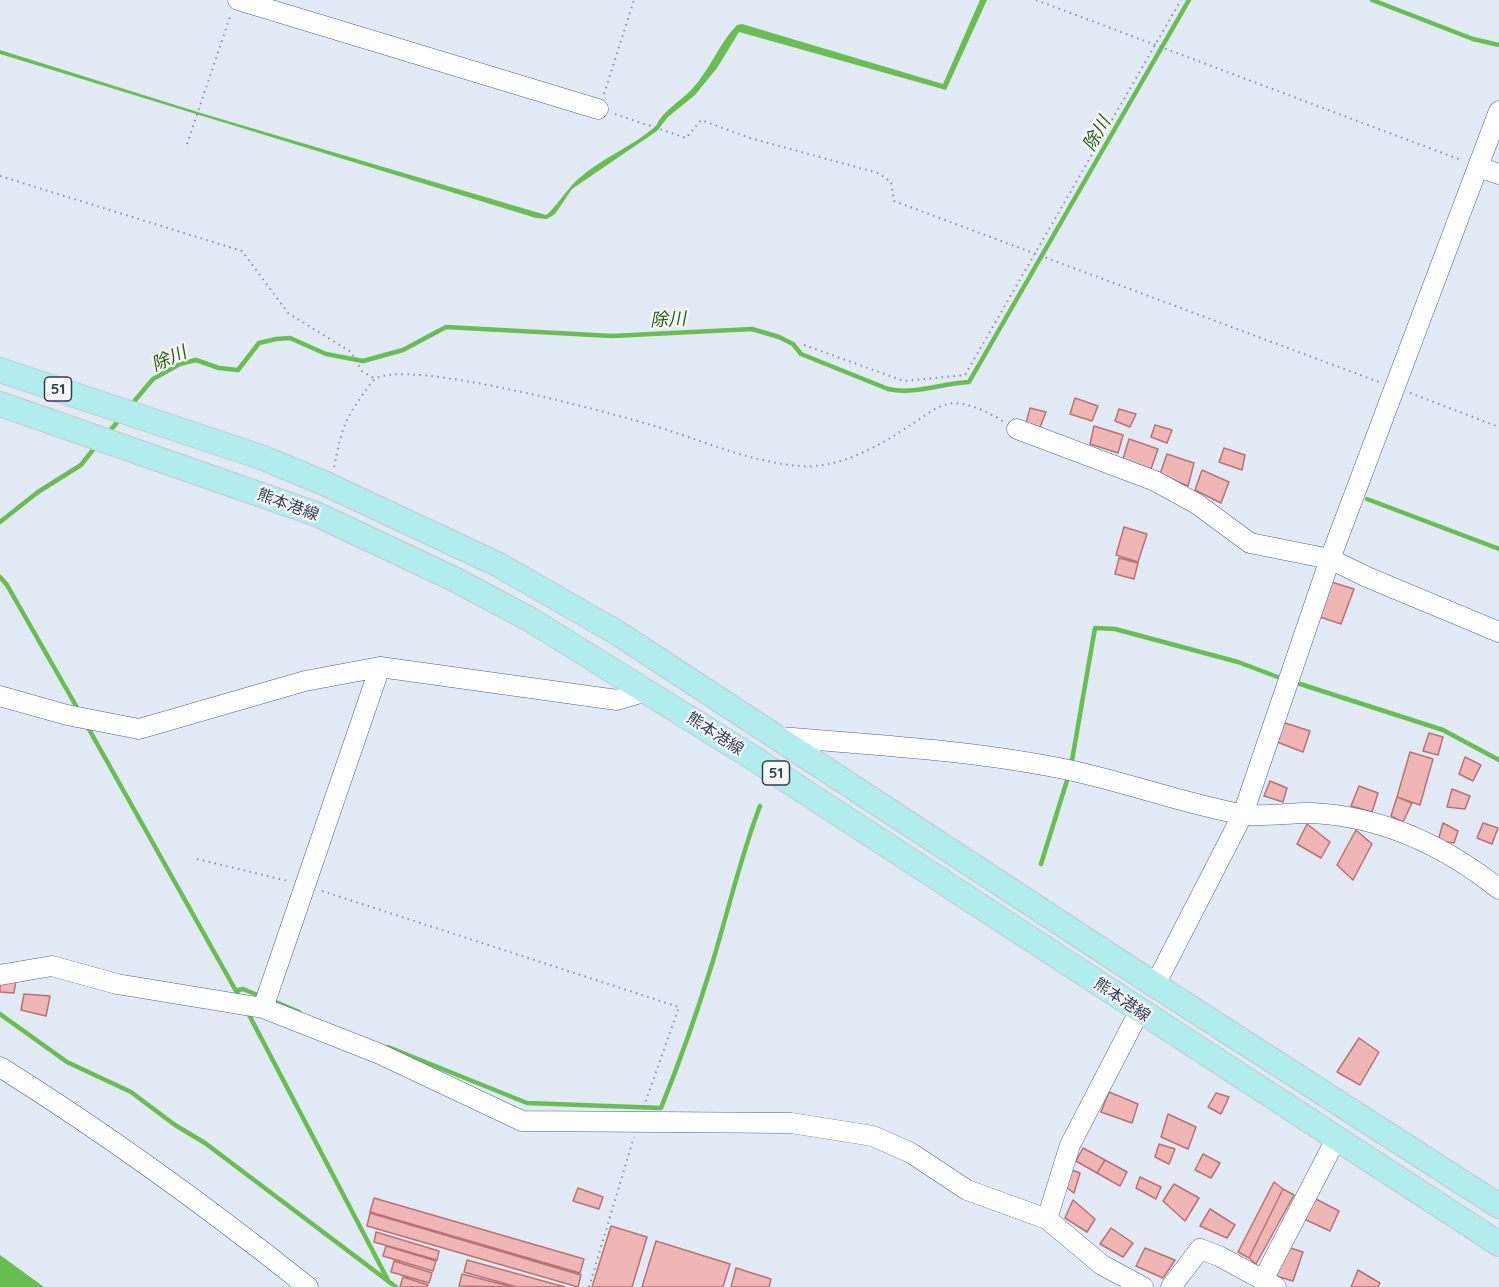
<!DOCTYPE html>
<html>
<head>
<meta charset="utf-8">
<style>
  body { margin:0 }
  canvas { display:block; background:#e2eaf6 }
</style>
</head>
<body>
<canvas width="1499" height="1287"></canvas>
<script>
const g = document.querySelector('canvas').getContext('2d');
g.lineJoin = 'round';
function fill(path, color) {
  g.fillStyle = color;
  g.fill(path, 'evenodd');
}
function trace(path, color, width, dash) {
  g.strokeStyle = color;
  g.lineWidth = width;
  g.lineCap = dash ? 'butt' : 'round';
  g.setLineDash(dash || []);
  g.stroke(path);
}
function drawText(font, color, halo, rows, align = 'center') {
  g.font = font + ' Quicksand,"Noto Sans JP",sans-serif';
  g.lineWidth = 4.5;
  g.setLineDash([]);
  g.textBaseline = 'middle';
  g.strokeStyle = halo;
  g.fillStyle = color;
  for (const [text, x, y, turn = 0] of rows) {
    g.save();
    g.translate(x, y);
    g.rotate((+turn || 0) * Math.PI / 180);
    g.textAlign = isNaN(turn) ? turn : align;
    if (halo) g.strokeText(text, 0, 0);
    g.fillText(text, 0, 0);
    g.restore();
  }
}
const water = new Path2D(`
  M980,0H987L946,90L739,32L717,68L695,95L668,117L657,131L572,189L555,214L547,219L536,218L0,54V50L204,114L546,215C552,212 569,187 577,180C601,158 632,147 656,126C663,110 680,102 692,89C710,70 719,43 737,25L742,24L943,84Z
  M0,1255L44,1287H0Z`);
const stream = new Path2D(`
  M1372,0L1473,39L1499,45
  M131,405L153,379L180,364L196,360L219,368L238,370L259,343L276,339L290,338L326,354L363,361L403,350L446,327L612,336L752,329L779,337L793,344L801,354L888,389C914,395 943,383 969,382L1189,0
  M108,433L120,419
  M1367,499L1499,549
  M0,522L38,492L81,465L96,446
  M0,577L7,585L79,711
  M1294,682L1443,730L1499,760
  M86,724L240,998
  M1071,766L1095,628L1115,629L1238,662L1283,679
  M1041,864L1069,774
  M238,990L243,989L260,996
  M271,1000L299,1012
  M247,1011L389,1282
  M0,1014L67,1062L131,1092L175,1125L205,1143L396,1287
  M388,1047L527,1103L661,1108C680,1061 697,1013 712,964C728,912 740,858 760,806`);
const building = new Path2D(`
  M1075,398L1098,406L1092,421L1070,414Z
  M1030,408L1046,412L1039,430L1025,427Z
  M1119,409L1136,414L1130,427L1115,421Z
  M1155,425L1172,430L1167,443L1151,437Z
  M1094,426L1123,435L1118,453L1090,444Z
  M1129,439L1158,449L1151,469L1123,459Z
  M1224,448L1245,455L1242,470L1219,462Z
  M1167,454L1194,463L1188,486L1160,474Z
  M1202,470L1229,482L1221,503L1195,490Z
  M1124,527L1147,534L1138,562L1116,555Z
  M1119,558L1138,563L1134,579L1115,574Z
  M1328,581L1354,589L1341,624L1317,616Z
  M1282,722L1310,731L1303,752L1277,742Z
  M1429,733L1443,737L1438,755L1423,751Z
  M1410,752L1433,759L1420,805L1397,797Z
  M1465,757L1481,765L1473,781L1459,774Z
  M1270,781L1287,788L1283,802L1264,796Z
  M1359,786L1378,793L1372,812L1351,806Z
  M1452,789L1470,796L1465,809L1447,807Z
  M1397,797L1412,803L1403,822L1391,816Z
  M1443,823L1458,831L1454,843L1438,841Z
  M1483,823L1498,828L1492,844L1477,838Z
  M1307,824L1330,842L1321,858L1297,844Z
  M1356,830L1372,844L1353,880L1337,865Z
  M0,979L16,980L14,993L0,992Z
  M24,994L50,996L46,1016L21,1010Z
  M1359,1038L1379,1052L1360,1085L1337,1072Z
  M1109,1092L1138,1104L1132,1123L1101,1112Z
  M1216,1093L1229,1097L1221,1114L1208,1107Z
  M1168,1114L1196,1127L1188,1149L1161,1137Z
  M1159,1144L1175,1149L1169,1164L1155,1157Z
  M1083,1148L1105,1160L1097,1173L1076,1161Z
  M1203,1154L1220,1163L1211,1178L1195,1170Z
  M1105,1160L1127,1172L1120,1186L1097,1173Z
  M1072,1170L1080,1173L1074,1193L1066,1187Z
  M1140,1177L1161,1187L1156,1199L1136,1188Z
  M1274,1182L1283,1189L1249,1258L1238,1252Z
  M1174,1184L1199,1198L1185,1221L1163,1201Z
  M578,1188L603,1197L599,1209L573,1201Z
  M1283,1189L1294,1195L1256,1264L1249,1258Z
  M1312,1197L1339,1211L1330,1231L1302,1218Z
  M374,1198L584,1259L580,1273L370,1212Z
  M1073,1200L1095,1219L1087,1232L1065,1218Z
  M1210,1209L1235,1225L1227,1238L1200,1226Z
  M370,1213L581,1275L578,1287L367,1226Z
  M611,1226L647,1237L632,1287H592Z
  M1111,1228L1133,1243L1123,1257L1100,1244Z
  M376,1232L439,1251L437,1260L374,1242Z
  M656,1241L730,1264L723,1287H642Z
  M386,1246L436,1261L433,1271L383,1256Z
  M1284,1246L1303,1252L1293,1281L1266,1273Z
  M1145,1248L1175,1260L1163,1278L1136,1266Z
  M467,1260L565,1287H517L464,1272Z
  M394,1261L432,1273L429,1283L391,1272Z
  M736,1268L771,1279L769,1287H731Z
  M1358,1270L1380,1283L1378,1287H1351Z
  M462,1274L512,1287L459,1286Z
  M403,1277L428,1285L427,1287H400Z`);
const path = new Path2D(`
  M1036,0L1461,160
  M604,94L634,0
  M615,114L686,138L701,120L750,138L878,173L891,182L894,201L1379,382
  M187,144L231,14
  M0,176L242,251L288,313L351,352L362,371L375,379
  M804,345L904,381L965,375L1181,0
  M1410,393L1499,427
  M334,467C341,433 343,421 364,393C367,389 371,382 375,379C407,358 608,412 651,425C699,439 749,462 800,466C838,469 878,447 909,426C921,419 934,407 948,404C965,400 990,413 1004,422
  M197,859L288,881
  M322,891L679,1007L644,1106
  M589,1287L634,1137`);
const minor = new Path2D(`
  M238,0L598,109
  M1478,167L1499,174
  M1017,429L1155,481L1197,504L1250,543L1330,559L1367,577L1499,632
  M0,696L67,715L139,729L305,681L380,667L617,700L647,691
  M780,737C874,745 971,750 1064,769C1123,781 1181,803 1240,814C1263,818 1290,812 1313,813C1383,817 1445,846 1499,889
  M0,975L52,966L117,984L263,1008L380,1054L522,1121L791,1123L873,1136L911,1153L967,1190L1047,1219L1102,1265L1143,1287
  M1155,985L1243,814L1330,559L1499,111
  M263,1008L380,667
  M0,1067C107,1134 209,1208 308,1287
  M1047,1219L1070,1145L1139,1012
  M1263,1280L1336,1139
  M1171,1287L1200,1249L1219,1256L1276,1287`);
const major = new Path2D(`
  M0,370L261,457L326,484L499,565L616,632L1155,985L1499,1206
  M0,404L316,514L454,579L531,620L750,756L1499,1244`);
const shields = [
  [58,389,27],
  [776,773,27]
];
const shieldNames = [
  ["51",58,389],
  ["51",776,773]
];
const streetNames = [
  ["熊本港線",288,505,20],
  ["熊本港線",715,734,33],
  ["熊本港線",1122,1000,34]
];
const waterNames = [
  ["除川",1097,134,-60],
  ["除川",668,320,-3],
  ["除川",169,359,-24]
];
fill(water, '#69be51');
trace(stream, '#69be51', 4.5);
fill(building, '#efb6b5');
trace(building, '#b97273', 1.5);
trace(minor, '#446497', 21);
trace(major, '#c5c9cf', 26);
trace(path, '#8590a2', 2, [1.5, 4.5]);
trace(minor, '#fff', 20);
trace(major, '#b2edef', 24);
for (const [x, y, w] of shields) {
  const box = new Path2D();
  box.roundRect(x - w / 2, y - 12, w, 24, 4.5);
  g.fillStyle = '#f7f7f7';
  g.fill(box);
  trace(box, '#2f3d55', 1.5);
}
drawText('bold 15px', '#2f3d55', null, shieldNames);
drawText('16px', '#2f3d55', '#f7f7f7', streetNames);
drawText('italic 18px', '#245b11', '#f7f7f7', waterNames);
</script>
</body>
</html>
